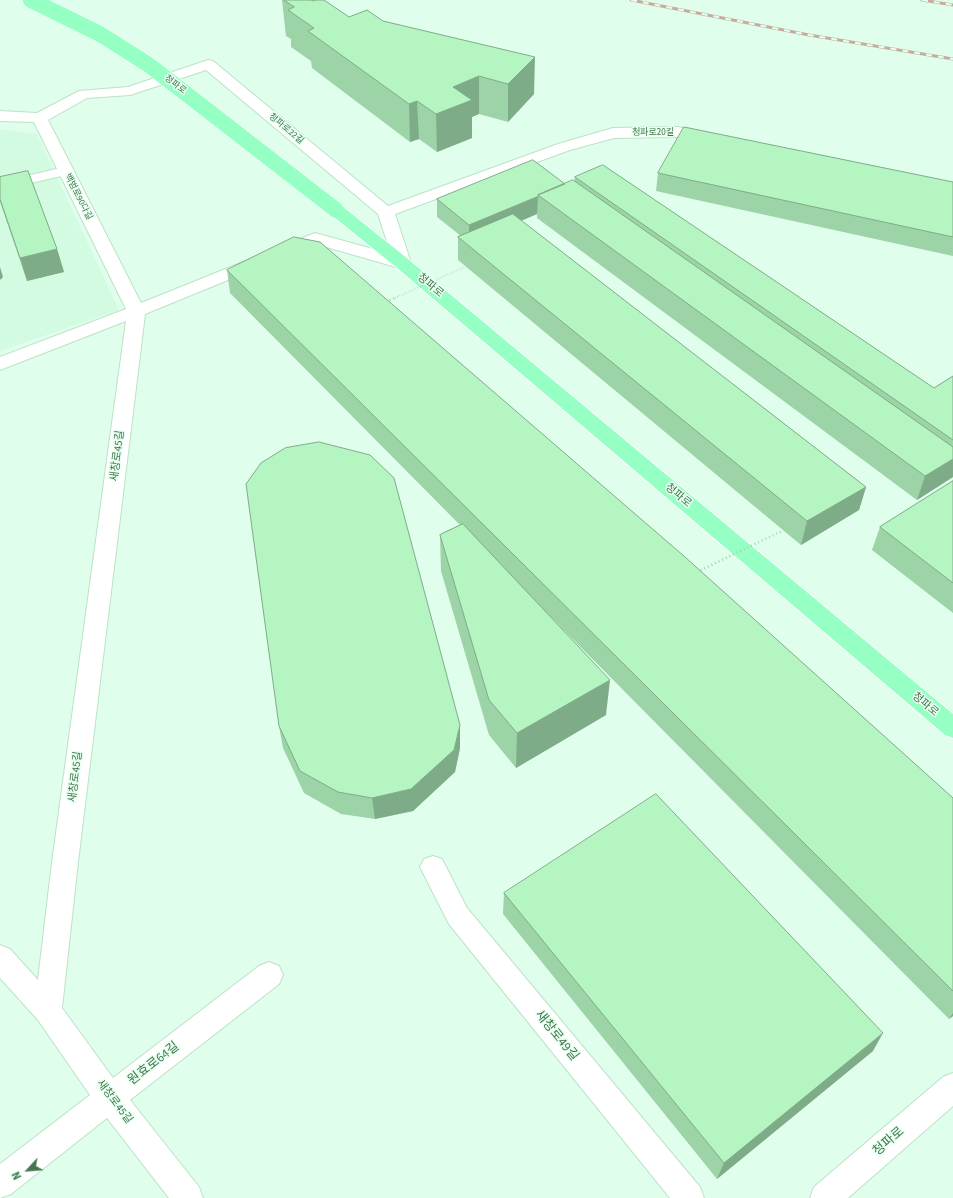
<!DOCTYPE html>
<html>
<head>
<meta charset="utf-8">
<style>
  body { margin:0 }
  #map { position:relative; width:953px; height:1198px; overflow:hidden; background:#e0feec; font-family:"Source Sans 3",sans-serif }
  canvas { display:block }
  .north { position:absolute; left:8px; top:1150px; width:40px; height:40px; -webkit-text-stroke:3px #e7fff1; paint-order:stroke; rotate:244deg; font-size:11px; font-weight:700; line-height:16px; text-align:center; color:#45764d }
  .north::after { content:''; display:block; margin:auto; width:14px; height:18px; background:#45764d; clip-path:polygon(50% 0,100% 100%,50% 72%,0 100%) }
</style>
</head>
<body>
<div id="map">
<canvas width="953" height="1198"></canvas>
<div class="north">N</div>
</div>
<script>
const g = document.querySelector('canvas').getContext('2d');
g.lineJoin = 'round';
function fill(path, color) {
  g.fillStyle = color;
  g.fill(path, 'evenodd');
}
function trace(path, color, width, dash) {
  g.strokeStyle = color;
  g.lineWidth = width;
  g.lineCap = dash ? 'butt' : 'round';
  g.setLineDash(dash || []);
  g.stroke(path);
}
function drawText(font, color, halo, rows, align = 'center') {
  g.font = font + ' "Source Sans 3","Noto Sans KR",sans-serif';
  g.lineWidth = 3;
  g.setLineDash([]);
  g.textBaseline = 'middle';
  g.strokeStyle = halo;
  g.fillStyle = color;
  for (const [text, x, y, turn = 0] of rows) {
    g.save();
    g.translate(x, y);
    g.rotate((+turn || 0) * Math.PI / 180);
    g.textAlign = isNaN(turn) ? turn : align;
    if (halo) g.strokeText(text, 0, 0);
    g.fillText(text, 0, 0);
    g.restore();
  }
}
const residential = new Path2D(`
  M0,129L37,134L119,310L0,351Z`);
const lane = new Path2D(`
  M65,167L70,168L72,171L70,174L0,190V182Z`);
const street = new Path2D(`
  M208,60L213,61L388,206L558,144L613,128L678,127L715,136L718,139L715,142L710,144L678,137L614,138L570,150L395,214L411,263L408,267L402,268L396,267L316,244L145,314L78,862L62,1008L113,1078L259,966L269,962L279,966L283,975L279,984L130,1100L199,1187L203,1198H169L107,1118L11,1194L0,1198V1164L90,1095L38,1020L0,978V945L10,949L38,980L52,862L126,321L0,370V357L126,309L34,122L0,121V111L37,113L79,91L128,87ZM206,70L378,214L391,254L315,233L141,303L48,120L87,98L130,95Z
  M433,856L442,859L467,908L700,1187L704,1198H670L449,924L420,867L424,859Z
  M953,1073V1106L848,1198H810L814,1187L943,1077Z`);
const primary = new Path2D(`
  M336,205L342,206L408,259L953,714V738L945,735L396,267L330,214L328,210L330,206Z`);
const rail = new Path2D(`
  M631,0L809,35L953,59
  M922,0L953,5`);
const pathBridgeFar1 = new Path2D(`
  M395,298L465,267`);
const pathBridge = new Path2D(`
  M386,302L397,297
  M697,572L784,530`);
const primaryBridge = new Path2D(`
  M31,0L100,34L149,65L336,210`);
const wall = new Path2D(`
  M282,0H311L349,17L383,21L534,94L508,122L479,114L472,117V138L437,152L419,139L410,142L312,68L311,61L291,47V39L286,36Z
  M658,173L953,182V256L656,191Z
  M0,177L57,249L64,272L27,281L0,202Z
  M575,177L934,388L953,376V477L917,500L537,218V214L521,221L866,487L859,510L801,545L458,260V237L461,236L437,217V199L565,184L574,182Z
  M227,270L953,798V1016L949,1019L534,600L606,715L516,768L489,735L441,571L440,535L460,525L230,293Z
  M953,481V613L872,550L880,527Z
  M460,725V748L455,772L413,811L375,819L341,814L304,793L283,748L279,726Z
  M504,893L873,1051L717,1179L503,914Z`);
const shadedWall = new Path2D(`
  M535,57L534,94L508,122V84Z
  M479,76V114L472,117V138L437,152L436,114L453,87Z
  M417,101L419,139L410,142L409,104Z
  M538,196L537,214L469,243V225Z
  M57,249L64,272L27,281L20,258Z
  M0,267L3,277L0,280Z
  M953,459V477L917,500L925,476Z
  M866,487L859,510L801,545L807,521Z
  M610,680L606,715L516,768L517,733Z
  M460,725V748L455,772L413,811L375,819L372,798Z
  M953,1013V1016L949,1019Z
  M883,1033L873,1051L717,1179L724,1163Z`);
const building = new Path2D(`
  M284,0H311L313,1L316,0H324L349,17L367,10L383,21L535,57L508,84L479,76L453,87L472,100L436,114L417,101L409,104L308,31L314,28L288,10L294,7Z
  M684,127L953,182V237L658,173Z
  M533,160L565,184L538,195L539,196L469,225L437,199Z
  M603,165L934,388L953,376V440L575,177Z
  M28,171L57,249L20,258L0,199V177Z
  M573,180L953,447V459L925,476L538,195Z
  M513,214L866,487L807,521L458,237Z
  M294,237L320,242L685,557L953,798V991L227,270Z
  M319,442L370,455L394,478L460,725L454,750L411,789L372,798L338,792L300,771L279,726L246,484L261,463L285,448Z
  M953,481V583L880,527Z
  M463,524L610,680L517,733L489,700L440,535Z
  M656,794L883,1033L724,1163L504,893Z`);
const farStreetnames = [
  ["청파로",175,85,38],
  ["청파로22길",286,129,40],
  ["청파로20길",653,133],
  ["백범로90다길",78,197,63]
];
const streetNames = [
  ["청파로",430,286,40],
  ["새창로45길",118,456,-83],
  ["청파로",678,496,40],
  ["청파로",925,705,40],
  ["새창로45길",76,777,-83],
  ["새창로45길",114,1102,53]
];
const nearStreetnames = [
  ["새창로49길",556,1036,51],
  ["원효로64길",154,1064,-38],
  ["청파로",889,1142,-41]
];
fill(residential, '#d3fbe2');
trace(lane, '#bbe2c6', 2);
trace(street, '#bbe2c6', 2);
trace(primary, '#fff', 2);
fill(lane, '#fff');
fill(street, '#fff');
fill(primary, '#95ffc4');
trace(rail, '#c7ac9e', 3);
trace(rail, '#e7fff1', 2, [6]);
trace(primaryBridge, '#fff', 17, []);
trace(pathBridgeFar1, '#99daa6', 2, [0.5, 2]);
trace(pathBridge, '#99daa6', 2.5, [1, 3]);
trace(primaryBridge, '#95ffc4', 16);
fill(wall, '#9cd3a7');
fill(shadedWall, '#7fac88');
fill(building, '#b5f5c2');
trace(building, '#7fac88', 1);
drawText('9px', '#45764d', '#e7fff1', farStreetnames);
drawText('11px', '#45764d', '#e7fff1', streetNames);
drawText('13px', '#45764d', '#e7fff1', nearStreetnames);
</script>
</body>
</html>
